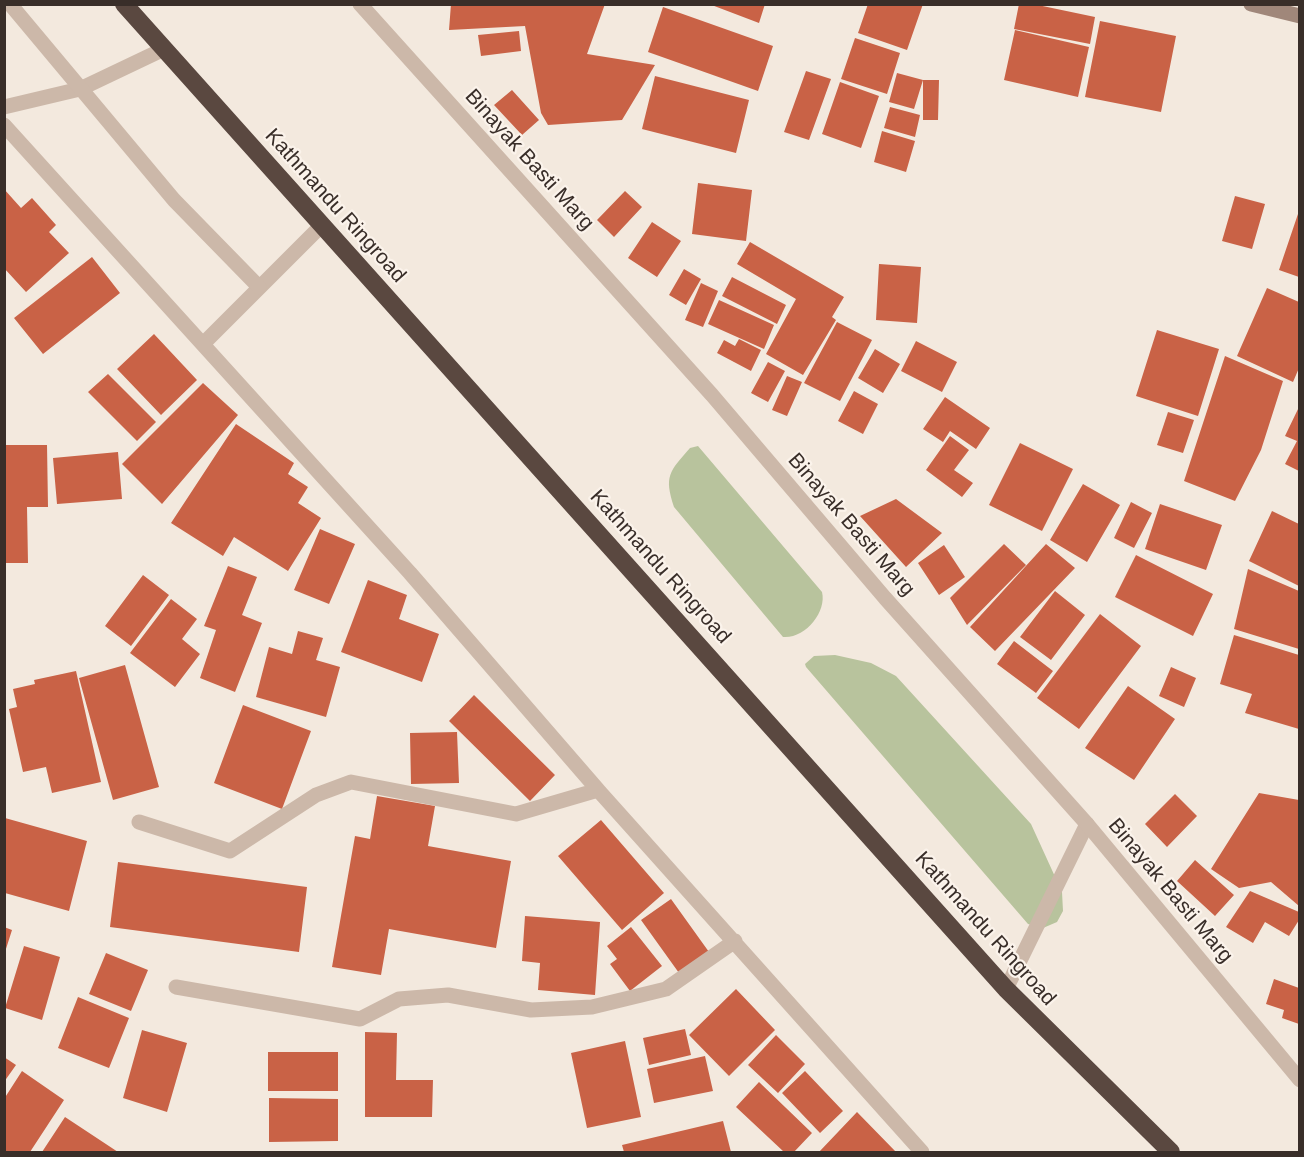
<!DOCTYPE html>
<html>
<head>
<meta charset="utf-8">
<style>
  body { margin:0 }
  #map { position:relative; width:1304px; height:1157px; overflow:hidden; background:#f3e9de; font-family:Arial,sans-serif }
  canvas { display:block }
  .frame { position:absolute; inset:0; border:6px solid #392e29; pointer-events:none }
</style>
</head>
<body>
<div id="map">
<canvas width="1304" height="1157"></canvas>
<div class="frame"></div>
</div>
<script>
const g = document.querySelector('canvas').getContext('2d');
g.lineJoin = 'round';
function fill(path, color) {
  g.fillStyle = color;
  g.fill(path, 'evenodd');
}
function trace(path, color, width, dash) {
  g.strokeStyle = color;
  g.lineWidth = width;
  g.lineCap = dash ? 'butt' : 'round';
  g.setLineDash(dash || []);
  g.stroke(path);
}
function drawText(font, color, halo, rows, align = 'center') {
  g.font = font + ' Arial,sans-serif';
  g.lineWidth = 4.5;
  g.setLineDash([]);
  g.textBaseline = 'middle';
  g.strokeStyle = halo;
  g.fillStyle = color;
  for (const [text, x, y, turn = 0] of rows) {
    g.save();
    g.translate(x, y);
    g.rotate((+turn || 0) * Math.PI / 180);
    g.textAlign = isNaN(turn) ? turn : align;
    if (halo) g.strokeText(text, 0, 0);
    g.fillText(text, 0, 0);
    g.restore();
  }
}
const green = new Path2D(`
  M698,446L822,592C827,612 805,639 783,637L674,507C664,476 669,472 690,448Z
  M835,655L871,663L896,676L1031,824L1062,892L1063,911L1057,922L1043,928L1028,924L806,667L805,664L814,656Z`);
const building = new Path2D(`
  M451,4H605L587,54L655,65L622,120L548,125L541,113L525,26L449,30Z
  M709,4H765L759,23Z
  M868,4H923L907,50L858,33Z
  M1019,4H1033L1095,17L1090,44L1014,29Z
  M663,7L773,46L758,91L648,52Z
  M1100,21L1176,36L1161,112L1085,97Z
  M1015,30L1089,47L1078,97L1004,80Z
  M519,31L521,51L481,56L478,35Z
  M855,38L900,53L887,94L841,79Z
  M806,71L831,79L809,140L784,132Z
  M897,73L923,80H939L938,120H923V80L914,109L889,102Z
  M655,76L749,100L736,153L642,129Z
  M840,82L879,96L861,148L822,134Z
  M512,90L539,120L522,135L494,105Z
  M890,107L920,115L915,137L884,128Z
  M882,131L915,141L906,172L874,162Z
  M698,183L752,190L746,241L692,234Z
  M4,189L21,208L32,198L56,225L49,232L69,253L26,292L4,268Z
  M625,191L642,207L614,237L597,220Z
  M1235,196L1265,204L1252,249L1222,241Z
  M1299,211V277L1279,270Z
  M652,222L681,241L657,277L628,258Z
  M750,242L844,297L832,317L836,320L803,375L766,354L796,299L737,264Z
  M92,257L120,293L43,354L14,318Z
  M879,264L921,267L917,323L876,320Z
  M684,269L701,279L686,305L669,295Z
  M732,277L786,305L777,324L722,296Z
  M701,283L718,291L703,327L685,320Z
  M1267,288L1299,302V368L1293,382L1237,356Z
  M719,300L774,325L764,349L708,324Z
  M837,322L872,340L840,401L804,383Z
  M1157,330L1219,349L1198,416L1136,396Z
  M154,334L197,380L161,415L117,369Z
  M739,339L761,350L751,371L717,353L724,340L735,346Z
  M916,341L957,362L942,392L901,371Z
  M875,349L900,364L883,393L858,378Z
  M1225,356L1283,381L1261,450L1235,501L1184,481Z
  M768,362L785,371L768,402L751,393Z
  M108,374L156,422L137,441L88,392Z
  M787,376L802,382L787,416L772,410Z
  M203,383L238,415L162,504L122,464Z
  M854,391L878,404L863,434L838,421Z
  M945,397L990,428L976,449L950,431L943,442L923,429Z
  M1299,407V471L1285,464L1297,441L1285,436Z
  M1168,412L1194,420L1183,453L1157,445Z
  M236,424L294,463L288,474L308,487L298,503L321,518L288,571L234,537L223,556L171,523Z
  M950,436L969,450L954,470L973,483L962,497L926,470Z
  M1020,443L1073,469L1042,531L989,505Z
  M4,445H47L48,507H27L28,563H4Z
  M118,452L122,499L57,504L53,458Z
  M1083,484L1120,505L1087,562L1050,540Z
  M896,499L942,533L906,567L860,516Z
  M1131,502L1152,513L1134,548L1114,538Z
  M1160,504L1222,525L1206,570L1145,549Z
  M1272,511L1299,524V586L1249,561Z
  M320,529L355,544L329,604L294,590Z
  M1004,544L1026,565L967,625L950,598Z
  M1046,544L1075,568L995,651L970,627Z
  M944,545L965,577L939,595L918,563Z
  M1136,555L1213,594L1193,636L1115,597Z
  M228,566L257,577L242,615L262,623L235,692L200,678L216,630L204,626Z
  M1248,569L1299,591V649L1234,629Z
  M143,575L169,595L131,646L105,626Z
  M368,580L407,595L399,619L439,634L422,682L341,652Z
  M1055,591L1085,615L1051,660L1020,637Z
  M171,599L197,619L182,639L200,654L175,687L130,653Z
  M1100,614L1141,646L1079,729L1037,698Z
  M298,631L323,638L316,660L340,667L326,717L256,697L269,647L292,654Z
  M1234,635L1299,655V729L1245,713L1252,694L1220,684Z
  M1014,641L1053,671L1036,693L997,664Z
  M125,665L159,787L113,800L79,678Z
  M1171,667L1196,678L1184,707L1159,696Z
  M76,671L101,782L52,793L46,767L23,772L9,709L17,707L13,689L35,684L34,680Z
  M1128,686L1175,719L1134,780L1085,748Z
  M474,695L555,775L530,801L449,721Z
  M243,705L311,731L282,809L214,783Z
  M457,732L459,783L411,784L410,733Z
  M1259,793L1299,800V906L1271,882L1239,888L1211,869Z
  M1175,794L1197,816L1167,847L1145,824Z
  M377,796L435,806L428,846L511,861L496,948L389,929L381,975L332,967L355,836L370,839Z
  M5,818L87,841L69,911L5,893Z
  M601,820L664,893L622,930L558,856Z
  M1195,860L1234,895L1215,916L1177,881Z
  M118,862L307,887L299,952L110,927Z
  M1250,891L1299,912V920L1289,936L1265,922L1253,943L1226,927Z
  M671,899L709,952L679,973L641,920Z
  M525,916L600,922L595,995L538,990L540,963L522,961Z
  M4,927L12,930L5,952H4Z
  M631,927L662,966L630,991L610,964L617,959L607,946Z
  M24,946L60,957L42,1020L5,1008Z
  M106,953L148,970L131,1011L89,994Z
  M1274,979L1299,988V1024L1282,1018L1284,1010L1266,1004Z
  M736,989L775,1030L729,1076L689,1035Z
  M78,997L129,1018L109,1068L58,1048Z
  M685,1029L691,1055L649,1065L643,1038Z
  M142,1030L187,1043L167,1112L123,1098Z
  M365,1032L397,1033L396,1080H433L432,1117H365Z
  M776,1035L805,1064L778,1093L748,1065Z
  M625,1041L641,1117L587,1128L571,1053Z
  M268,1052H338V1091H268Z
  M705,1056L713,1091L654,1103L647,1069Z
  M4,1057L16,1065L4,1082Z
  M22,1071L64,1100L30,1152H4V1099Z
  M805,1071L843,1111L820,1133L782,1093Z
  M759,1082L812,1133L794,1152H784L736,1107Z
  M269,1098L338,1099V1141L269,1142Z
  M857,1112L896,1152H819Z
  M65,1117L118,1152H42Z
  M723,1121L731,1152H624L622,1145Z`);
const lane = new Path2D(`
  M4,107L80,89L164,49
  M204,343L321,226
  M1006,989L1087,824`);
const street = new Path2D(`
  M10,4L174,200L259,287
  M360,4L712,395L885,598L1087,824L1300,1080
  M4,125L410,573L598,790
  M139,822L230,851L316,795L351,782L516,814L598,790L922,1152
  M176,987L360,1019L399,999L448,995L531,1010L592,1007L666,989L735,941`);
const secondary = new Path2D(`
  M1251,4L1300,16`);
const highway = new Path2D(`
  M124,4L1006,989L1171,1152`);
const streetNames = [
  ["Binayak Basti Marg",529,160,48],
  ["Kathmandu Ringroad",335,206,48],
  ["Binayak Basti Marg",851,525,49],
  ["Kathmandu Ringroad",660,567,48],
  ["Binayak Basti Marg",1170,891,50],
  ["Kathmandu Ringroad",985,929,48]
];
fill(green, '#b8c39d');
fill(building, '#c96246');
trace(lane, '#ccb8a9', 15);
trace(street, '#ccb8a9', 15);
trace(secondary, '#a0877a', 15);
trace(highway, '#5a4840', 18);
drawText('21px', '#392e29', '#fbf3eb', streetNames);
</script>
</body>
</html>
